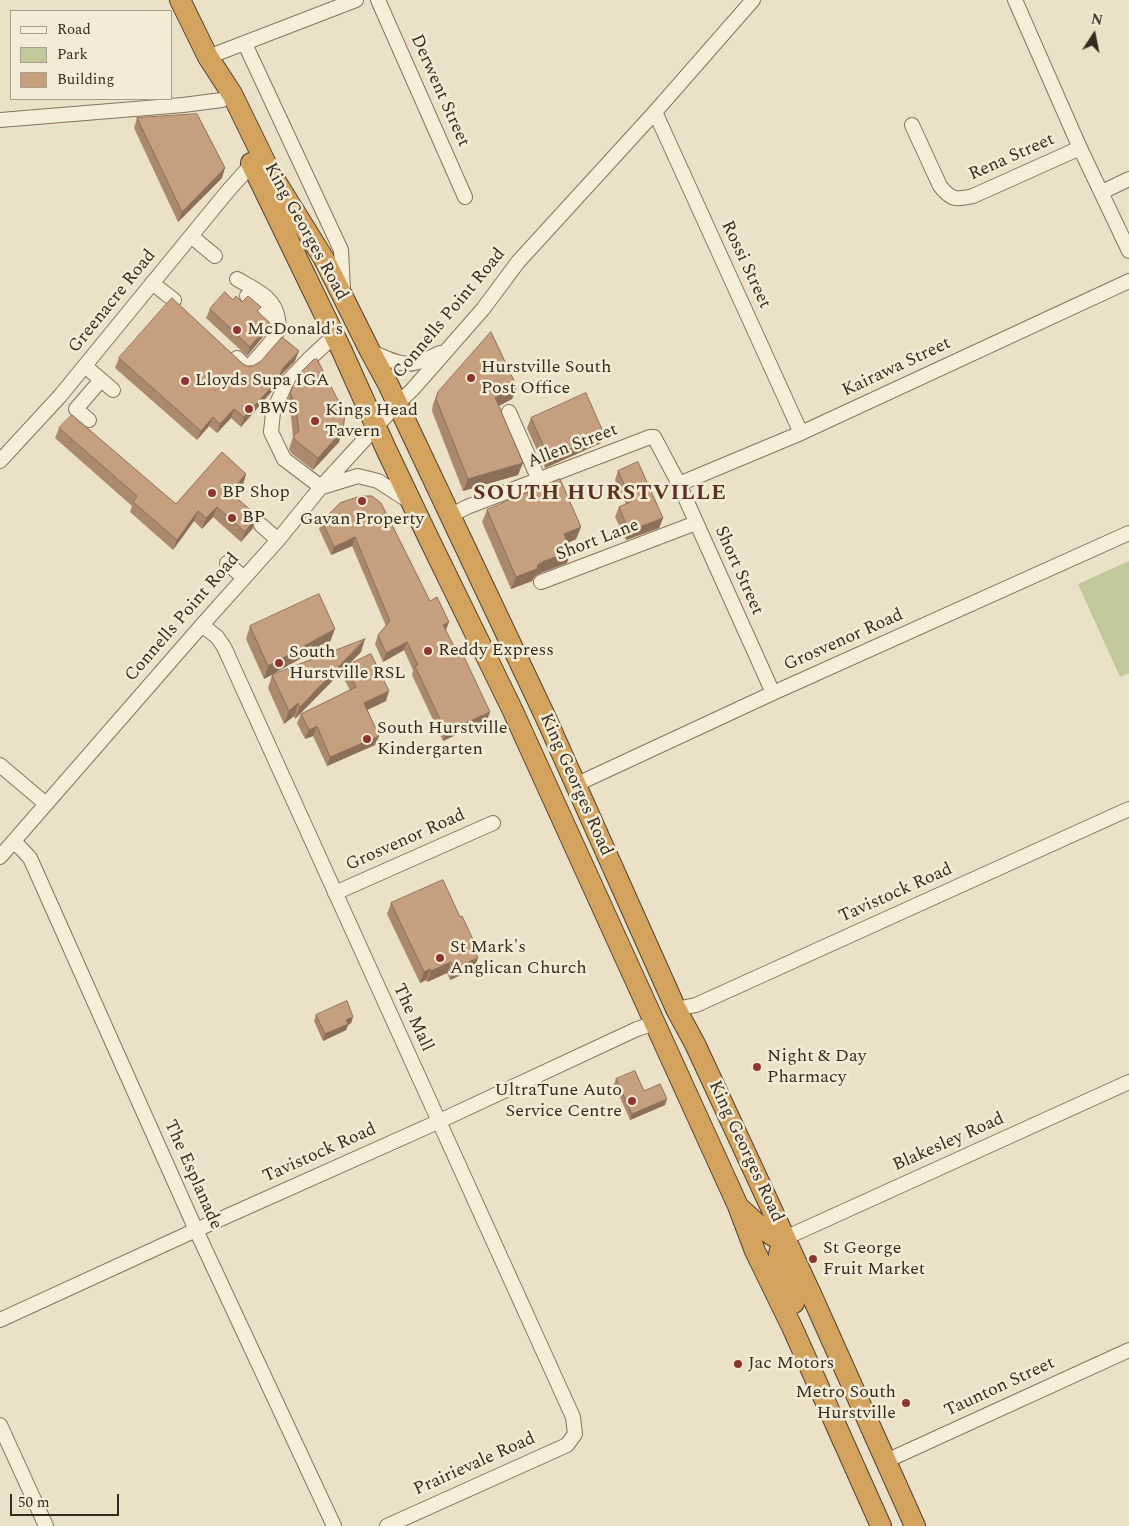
<!DOCTYPE html>
<html>
<head>
<meta charset="utf-8">
<style>
  body { margin:0 }
  #map { position:relative; width:1129px; height:1526px; overflow:hidden; background:#ebe1c6; font-family:Spectral,serif }
  canvas { display:block }
  .legend { position:absolute; left:10px; top:10px; width:162px; height:90px; box-sizing:border-box; background:#f3ebd5; border:1px solid #a79e8d; margin:0; padding:6px 9px; list-style:none; font-size:15px; color:#362b20 }
  .legend li { display:flex; align-items:center; gap:10px; height:25px }
  .legend b { width:25px; border:1px solid #a79e8d }
  .north { position:absolute; left:1069px; top:10px; width:50px; height:50px; -webkit-text-stroke:4px #f3ebd5; paint-order:stroke; rotate:11deg; font-size:14px; font-weight:700; line-height:20px; text-align:center; color:#362b20 }
  .north::after { content:''; display:block; margin:auto; width:18px; height:22px; background:#362b20; clip-path:polygon(50% 0,100% 100%,50% 72%,0 100%) }
  .scale { position:absolute; left:10px; top:1494px; width:109px; height:22px; box-sizing:border-box; border:2px solid #362b20; border-top:0; padding-left:6px; font-size:15px; line-height:18px; white-space:nowrap; color:#362b20; -webkit-text-stroke:4px #f3ebd5; paint-order:stroke }
</style>
</head>
<body>
<div id="map">
<canvas width="1129" height="1526"></canvas>
<ul class="legend">
<li><b style="height:6px;background:#f6eed8"></b>Road</li>
<li><b style="height:14px;background:#c1c89a"></b>Park</li>
<li><b style="height:14px;background:#c69f7e"></b>Building</li>
</ul>
<div class="north">N</div>
<div class="scale">50 m</div>
</div>
<script>
const g = document.querySelector('canvas').getContext('2d');
g.lineJoin = 'round';
function fill(path, color) {
  g.fillStyle = color;
  g.fill(path, 'evenodd');
}
function trace(path, color, width, dash) {
  g.strokeStyle = color;
  g.lineWidth = width;
  g.lineCap = dash ? 'butt' : 'round';
  g.setLineDash(dash || []);
  g.stroke(path);
}
function drawText(font, color, halo, rows, align = 'center') {
  g.font = font + ' Spectral,serif';
  g.lineWidth = 5;
  g.setLineDash([]);
  g.textBaseline = 'middle';
  g.strokeStyle = halo;
  g.fillStyle = color;
  for (const [text, x, y, turn = 0] of rows) {
    g.save();
    g.translate(x, y);
    g.rotate((+turn || 0) * Math.PI / 180);
    g.textAlign = isNaN(turn) ? turn : align;
    if (halo) g.strokeText(text, 0, 0);
    g.fillText(text, 0, 0);
    g.restore();
  }
}
const green = new Path2D(`
  M1129,561V673L1120,677L1078,584Z`);
const minor = new Path2D(`
  M378,0L465,197
  M1015,0L1080,148L1129,251
  M245,44L341,250L343,290
  M208,57L356,0
  M655,112L801,433
  M0,120L183,105L222,100
  M912,125L940,186C951,200 956,200 973,196L1080,148
  M1102,192L1129,179
  M191,236L215,256
  M152,283L174,300
  M247,296L279,324
  M370,351C402,365 406,370 440,353
  M237,358L246,367L251,365C259,355 270,345 276,334C279,329 279,324 278,319C275,297 254,289 237,279
  M85,366L113,390
  M509,412L539,480
  M89,420L76,409L101,380
  M0,461L60,396L227,192L252,164
  M679,484L801,433L1129,281
  M321,487L284,459L271,432L273,412L286,383L309,359L335,335
  M322,487L358,476L378,481L412,503
  M450,516L467,507L650,437H654L679,484L773,693
  M261,525L278,540
  M227,563L244,578
  M541,582L696,523
  M202,625L217,637L224,647L573,1417L575,1434L567,1445L387,1526
  M0,765L46,804
  M575,785L773,693L1129,533
  M14,841L30,858L196,1230L334,1526
  M0,857L202,625L278,540L321,487L397,404L412,390L483,309L518,262L655,112L753,0
  M335,893L493,823
  M676,1009L696,1005L1129,809
  M785,1238L1129,1082
  M0,1320L196,1230L431,1125L637,1029L655,1023
  M0,1425L46,1526
  M886,1461L1129,1350`);
const highway = new Path2D(`
  M180,0L208,57L232,94L270,172L324,259L370,351L388,384L545,716L676,1009L695,1044L811,1294L915,1526
  M251,163L342,351L386,449L428,537L512,709L738,1206L755,1251L792,1327L881,1526
  M740,1208L764,1230L773,1236L785,1238
  M785,1238C770,1264 785,1278 794,1303`);
const wall = new Path2D(`
  M137,118L222,178L178,222L134,128Z
  M233,300L242,302L259,312L267,332L247,356L206,318L210,309Z
  M119,358L243,364L247,366L295,361L279,377L273,390L241,427L231,418L217,433L209,426L197,440L115,368Z
  M517,387L512,399L499,406L518,475L463,491L432,411L433,404L438,392Z
  M290,393L339,442L313,470L291,453L289,449L293,437L291,416L285,406Z
  M531,418L601,443L545,468L527,428Z
  M59,428L176,504L246,474L243,484L233,495L256,517L253,528L241,542L213,517L202,529L194,521L173,550L130,512L132,506L55,438Z
  M618,471L663,518L659,528L626,540L615,517L619,507L626,504L615,480Z
  M340,503L430,601L446,630L487,720L443,741L412,675L413,670L404,650L383,662L375,644L378,635L386,626L352,546L331,555L319,529L322,521Z
  M487,510L581,527L576,539L568,543L567,563L538,574L534,577L532,581L511,589L482,522Z
  M250,626L330,642L264,679L246,639Z
  M361,652L349,664L386,701L367,710L379,736L375,745L327,766L313,736L305,739L297,723L301,714L350,690L342,675L345,668L295,719L294,716L284,724L268,688L272,675Z
  M391,903L460,917L478,950L476,954L474,969L450,980L447,973L427,982L426,980L420,983L387,914Z
  M316,1015L353,1017L351,1023L348,1025L346,1030L323,1041L314,1021Z
  M616,1079L644,1091L665,1105L630,1120L614,1084Z`);
const shadedWall = new Path2D(`
  M225,168L222,178L178,222L182,212Z
  M270,323L267,332L247,356L250,347Z
  M299,351L295,361L279,377L273,390L241,427L244,417L283,368Z
  M517,387L512,399L491,410L495,397Z
  M234,409L231,418L217,433L220,424Z
  M213,417L209,426L197,440L201,431Z
  M343,430L339,442L313,470L318,458Z
  M604,434L601,443L545,468L549,458Z
  M523,463L518,475L463,491L468,479Z
  M246,474L243,484L226,502L230,492Z
  M217,507L213,517L202,529L206,518Z
  M198,511L194,521L173,550L177,540Z
  M256,517L253,528L241,542L245,532Z
  M663,518L659,528L626,540L629,531Z
  M581,527L576,539L560,546L564,534Z
  M355,537L352,546L331,555L334,547Z
  M571,551L567,563L538,574L534,577L532,581L511,589L516,577L538,565L542,562Z
  M449,622L446,630L443,625Z
  M335,629L330,642L264,679L268,666Z
  M365,639L361,652L346,667V666L345,668L295,719L300,707Z
  M407,642L404,650L383,662L386,653Z
  M389,691L386,701L361,713L364,703Z
  M298,703L294,716L284,724L289,711Z
  M490,712L487,720L443,741L446,732Z
  M317,726L313,736L305,739L309,730Z
  M379,736L375,745L327,766L330,757Z
  M478,950L474,960L478,958L474,969L450,980L454,968Z
  M451,962L447,973L427,982L431,971Z
  M430,969L426,980L420,983L424,972Z
  M353,1017L351,1023L348,1025L346,1030L323,1041L325,1034L346,1020Z
  M667,1099L665,1105L630,1120L632,1114Z`);
const building = new Path2D(`
  M197,114L225,168L182,212L137,118Z
  M225,292L233,300L236,296L242,302L248,296L261,307L257,311L270,323L250,347L210,309Z
  M172,298L243,364L247,366H253L261,361L282,337L299,351L283,368L277,381L244,417L234,409L220,424L213,417L201,431L119,358Z
  M491,332L517,387L495,397L523,463L468,479L436,399L438,392Z
  M317,359L345,414L343,430L318,458L296,441L293,436L299,431L295,403L290,393L298,375L313,360Z
  M586,393L604,434L549,458L531,418Z
  M72,415L176,504L222,452L246,474L230,492L256,515V517L245,532L217,507L206,518L198,511L177,540L133,502L137,496L59,428Z
  M638,462L663,518L629,531L619,507L632,501L618,471Z
  M560,479L581,527L564,534L571,551L542,562L538,565L537,569L516,577L487,510Z
  M361,496H372L381,503L430,601L437,597L449,622L443,625L455,648L459,646L490,712L446,732L415,666L418,665L407,642L386,653L378,635L390,621L355,537L334,547L322,521L340,503Z
  M319,594L335,629L268,666L250,626Z
  M365,639L300,707L298,703L289,711L272,675Z
  M371,654L389,691L364,703L379,736L330,757L317,726L309,730L301,714L356,687L346,666Z
  M443,880L460,917L462,916L478,950L475,951L478,958L454,968L451,962L431,971L430,969L424,972L391,903Z
  M347,1001L353,1017L346,1020L348,1024L325,1034L316,1015Z
  M635,1071L644,1091L660,1084L667,1099L632,1114L616,1079Z`);
const markers = [
  [237,330,5,"#8f3431"],
  [471,378,5,"#8f3431"],
  [185,381,5,"#8f3431"],
  [249,409,5,"#8f3431"],
  [315,421,5,"#8f3431"],
  [212,493,5,"#8f3431"],
  [362,501,5,"#8f3431"],
  [232,518,5,"#8f3431"],
  [428,651,5,"#8f3431"],
  [279,663,5,"#8f3431"],
  [367,739,5,"#8f3431"],
  [440,958,5,"#8f3431"],
  [757,1067,5,"#8f3431"],
  [632,1101,5,"#8f3431"],
  [813,1259,5,"#8f3431"],
  [738,1364,5,"#8f3431"],
  [906,1403,5,"#8f3431"]
];
const streetNames = [
  ["Derwent Street",439,91,66],
  ["Rena Street",1012,158,-24],
  ["King Georges Road",305,232,61],
  ["Rossi Street",745,265,65],
  ["Greenacre Road",113,302,-51],
  ["Connells Point Road",450,314,-50],
  ["Kairawa Street",897,368,-25],
  ["Allen Street",573,447,-21],
  ["Short Lane",598,541,-21],
  ["Short Street",738,571,66],
  ["Connells Point Road",183,618,-49],
  ["Grosvenor Road",844,641,-24],
  ["King Georges Road",575,785,66],
  ["Grosvenor Road",406,841,-24],
  ["Tavistock Road",896,894,-24],
  ["The Mall",412,1018,65],
  ["Blakesley Road",949,1143,-24],
  ["King Georges Road",745,1152,65],
  ["Tavistock Road",320,1154,-24],
  ["The Esplanade",192,1175,66],
  ["Taunton Street",1000,1388,-25],
  ["Prairievale Road",475,1465,-24]
];
const poiNames = [
  ["McDonald's",247,330],
  ["Hurstville South",481,368],
  ["Post Office",481,389],
  ["Lloyds Supa IGA",195,381],
  ["BWS",259,409],
  ["Kings Head",325,411],
  ["Tavern",325,432],
  ["BP Shop",222,493],
  ["BP",242,518],
  ["Gavan Property",362,520,"center"],
  ["Reddy Express",438,651],
  ["South",289,653],
  ["Hurstville RSL",289,674],
  ["South Hurstville",377,729],
  ["Kindergarten",377,750],
  ["St Mark's",450,948],
  ["Anglican Church",450,969],
  ["Night & Day",767,1057],
  ["Pharmacy",767,1078],
  ["UltraTune Auto",622,1091,"right"],
  ["Service Centre",622,1112,"right"],
  ["St George",823,1249],
  ["Fruit Market",823,1270],
  ["Jac Motors",748,1364],
  ["Metro South",896,1393,"right"],
  ["Hurstville",896,1414,"right"]
];
const districtNames = [
  ["SOUTH HURSTVILLE",600,495]
];
fill(green, '#c1c89a');
trace(minor, '#85735d', 16);
trace(highway, '#534231', 22);
trace(minor, '#f6eed8', 14);
trace(highway, '#d3a35d', 20);
fill(wall, '#aa896c');
fill(shadedWall, '#8b6f58');
fill(building, '#c69f7e');
trace(building, '#8b6f58', 1);
for (const [x, y, r, color] of markers) {
  const dot = new Path2D();
  dot.arc(x, y, r, 0, 2 * Math.PI);
  g.fillStyle = color;
  g.fill(dot);
  trace(dot, '#f3ebd5', 2);
}
drawText('18px', '#362b20', '#f3ebd5', streetNames);
drawText('18px', '#362b20', '#f3ebd5', poiNames, 'left');
g.letterSpacing = '1px';
drawText('bold 22px', '#5f3122', '#f3ebd5', districtNames);
g.letterSpacing = '0px';
</script>
</body>
</html>
